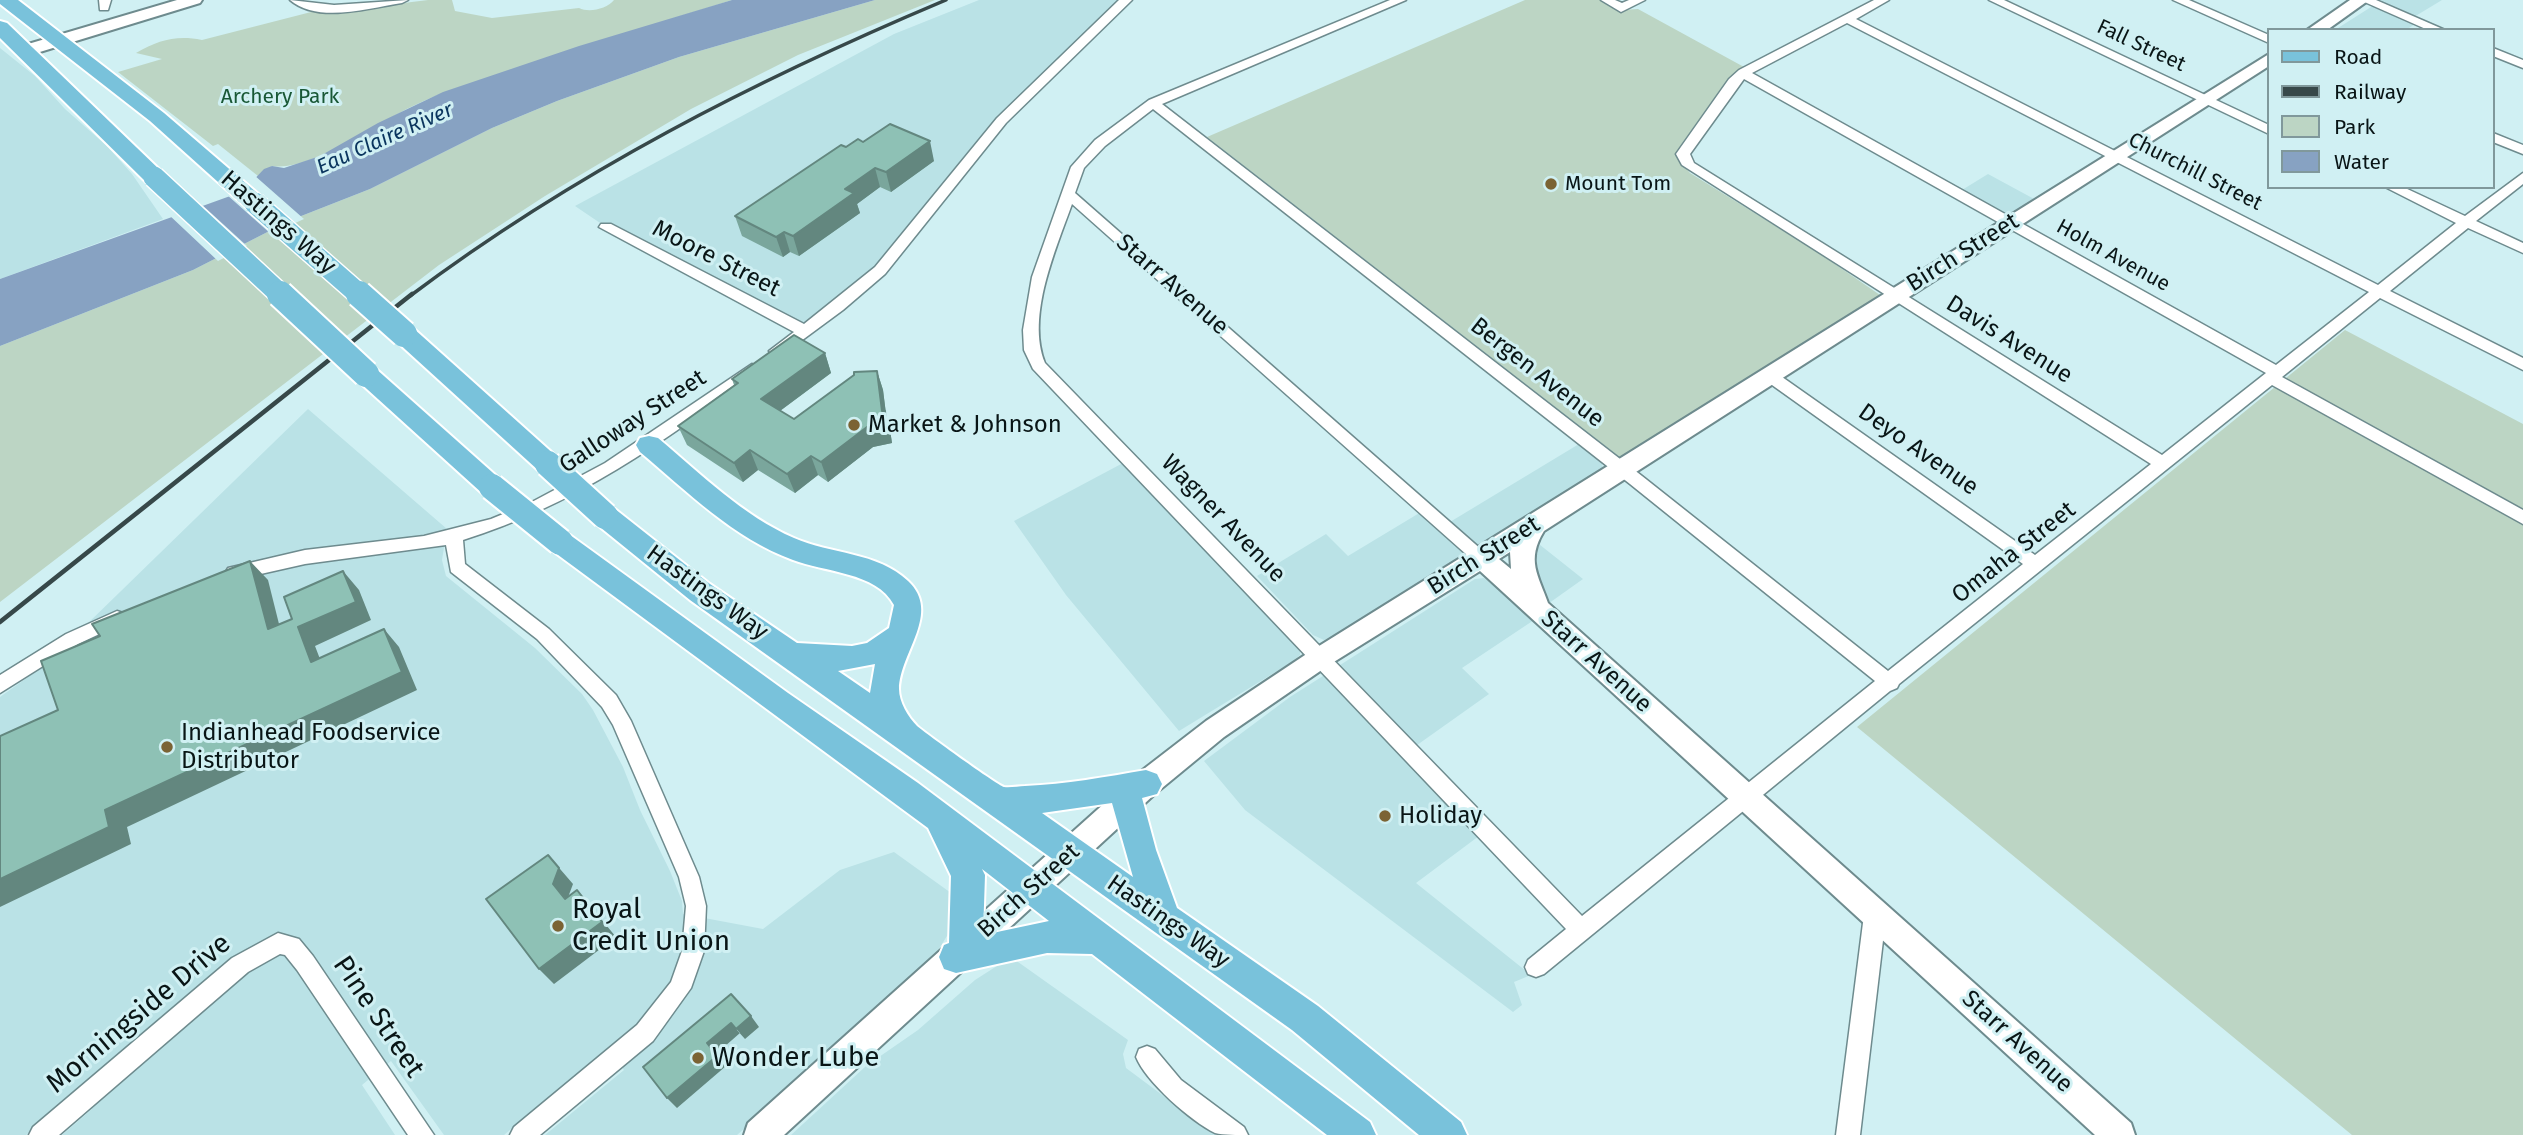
<!DOCTYPE html>
<html>
<head>
<meta charset="utf-8">
<style>
  body { margin:0 }
  #map { position:relative; width:2523px; height:1135px; overflow:hidden; background:#d0f0f3; font-family:"Fira Sans",sans-serif }
  canvas { display:block }
  .legend { position:absolute; left:2267px; top:28px; width:228px; height:161px; box-sizing:border-box; background:#d0f0f3; border:2px solid #80989b; margin:0; padding:9px 12px; list-style:none; font-size:21px; color:#091516 }
  .legend li { display:flex; align-items:center; gap:14px; height:35px }
  .legend b { width:35px; border:2px solid #80989b }
</style>
</head>
<body>
<div id="map">
<canvas width="2523" height="1135"></canvas>
<ul class="legend">
<li><b style="height:9px;background:#79c2db"></b>Road</li>
<li><b style="height:9px;background:#374849"></b>Railway</li>
<li><b style="height:19px;background:#bcd5c4"></b>Park</li>
<li><b style="height:19px;background:#87a2c2"></b>Water</li>
</ul>
</div>
<script>
const g = document.querySelector('canvas').getContext('2d');
g.lineJoin = 'round';
function fill(path, color) {
  g.fillStyle = color;
  g.fill(path, 'evenodd');
}
function trace(path, color, width, dash) {
  g.strokeStyle = color;
  g.lineWidth = width;
  g.lineCap = dash ? 'butt' : 'round';
  g.setLineDash(dash || []);
  g.stroke(path);
}
function drawText(font, color, halo, rows, align = 'center') {
  g.font = font + ' "Fira Sans",sans-serif';
  g.lineWidth = 6;
  g.setLineDash([]);
  g.textBaseline = 'middle';
  g.strokeStyle = halo;
  g.fillStyle = color;
  for (const [text, x, y, turn = 0] of rows) {
    g.save();
    g.translate(x, y);
    g.rotate((+turn || 0) * Math.PI / 180);
    g.textAlign = isNaN(turn) ? turn : align;
    if (halo) g.strokeText(text, 0, 0);
    g.fillText(text, 0, 0);
    g.restore();
  }
}
const built = new Path2D(`
  M979,0H1126L1028,92L891,259L805,331L606,227L575,206L894,34Z
  M2382,0H2442L2409,20L2415,24L2406,30L2338,28Z
  M0,48L35,76L65,109L107,146L132,174L163,219L0,279Z
  M1988,174L2036,200L2009,215L1962,190Z
  M308,409L447,529L442,560L446,576L535,648L582,694L593,710L623,767L640,810L670,871L682,901L683,914L763,929L840,870L894,852L958,898L950,931L934,957L913,979L737,1135H545L624,1070L607,1049L504,1135H444L391,1061L362,1085L395,1135H62L92,1109L80,1089L26,1135H0V697L46,664Z
  M1579,444L1601,462L1604,470L1331,637L1324,640L1313,635L1257,576L1326,534L1348,556L1421,512L1440,528Z
  M1123,463L1300,651V655L1292,662L1179,731L1066,595L1014,521Z
  M1525,533L1583,579L1545,606Z
  M1484,578L1508,595L1534,620L1462,668L1489,694L1403,755L1479,836L1416,883L1531,975L1514,982L1522,1005L1513,1012L1245,810L1204,761L1290,697L1475,579Z
  M1011,957L1128,1040L1123,1054L1126,1068L1216,1135H791L866,1066L918,1030L975,980Z`);
const green = new Path2D(`
  M428,0H452L455,11L492,18L579,8C589,13 607,9 614,0H732C657,24 582,45 508,71C476,82 443,91 413,106C376,123 311,172 272,166L258,176L218,144L213,146L118,72L162,59L136,53C159,40 176,35 202,40L315,11H339Z
  M875,0H935L798,55L691,109L545,196L439,265L0,602V346L193,270L291,220L370,189L492,128L557,101L679,57Z
  M1525,0H1602L1622,10L1638,9L1744,67L1726,82L1678,154L1680,161L1690,173L1816,251L1880,295L1879,298L1621,458L1207,137Z
  M2345,330L2523,424V1135H2352L1857,727Z`);
const water = new Path2D(`
  M732,0H875L679,57L557,101L492,128L370,189L291,220L193,270L0,346V279L233,195L245,189L264,169L272,166L284,168L320,156L378,123L443,92L579,46Z`);
const pier = new Path2D(`
  M254,175L304,219L271,234L226,194L243,186Z
  M200,203L247,246L218,261L168,214Z`);
const street = new Path2D(`
  M99,0H111L108,10H100Z
  M290,0L334,5L408,0L402,3C369,8 318,24 290,0Z
  M1119,0H1132L1006,123L885,274L843,310L782,355H772L769,351L794,332L599,227L601,224H611L804,324L875,267L997,118Z
  M1390,0H1406L1162,104L1642,476L1888,671L2023,564L1765,380L1762,376L1765,372H1775L2035,555L2151,464L1682,165L1676,154L1729,79L1739,70L1874,0H1889L1856,19L2378,285L2456,223L2385,187H2403L2465,216L2523,173V184L2476,221L2523,243V253L2468,228L2390,291L2523,358V370L2380,298L2282,377L2523,510V524L2272,385L1899,684L1897,688L1890,691L1544,974L1536,977L1528,974L1525,967L1528,960L1566,929L1033,369L1024,350L1023,330L1032,277L1071,167L1095,140L1149,100ZM1847,23L2369,292L2276,365L1752,73ZM1744,79L2266,373L2162,455L1694,163L1690,154ZM1153,109L1630,484L1875,681L1582,916L1045,363C1026,316 1056,249 1072,204L1476,563H1488L1491,558L1075,193L1084,168L1105,146Z
  M1601,0H1615L1622,3L1629,0H1645L1621,12Z
  M1989,0H2004L2269,125V134Z
  M2173,0H2189L2269,35V43Z
  M2360,0H2376L2445,30H2428Z
  M2493,48L2523,60V68L2493,56Z
  M2493,133L2523,145V154L2493,142Z
  M752,364L760,369L757,373C663,442 576,505 463,540L465,564L549,629L616,695L631,721L699,877L706,906L704,951L691,988L653,1041L540,1135H510L514,1127L637,1025L671,982L682,951L686,906L679,877L613,725L602,707L537,639L451,572L446,545L305,564L234,580L228,578L225,573L228,568L305,550L424,536L491,519L530,503L605,463Z
  M117,611L123,613L126,618L123,623L78,644L0,693V675L66,634Z
  M1875,905L1882,908L1886,915L1860,1135H1836L1864,915L1868,908Z
  M278,933L299,939L313,956L434,1135H408L297,970L285,955L280,954L248,972L59,1135H29L33,1127L232,958Z
  M1147,1046L1155,1049L1181,1080L1244,1127L1248,1135C1238,1135 1223,1135 1215,1133C1191,1121 1146,1082 1136,1057L1139,1049Z`);
const secondary = new Path2D(`
  M177,0H202L200,3L30,55H18L15,51L18,47Z
  M2350,0H2369L2327,30H2307Z
  M2269,54V66L1544,531C1526,560 1538,575 1548,603L2131,1123L2135,1135H2095L1480,571L1329,665L1224,737L1156,793L784,1135H744L748,1123L1136,775L1206,721L1311,651ZM1510,552L1511,569L1499,559Z`);
const primary = new Path2D(`
  M0,0H18L164,113L263,198L266,203L263,208H247L150,121L0,4Z
  M0,21L7,23L162,172L165,177L162,182H146L0,38Z
  M404,326L413,328L557,457L561,464L557,471L548,474L539,471L395,340L392,334L395,328Z
  M366,365L375,368L501,480L505,487L501,494L492,497L483,494L357,380L354,374L357,368Z
  M649,436L658,438C701,474 743,516 794,538C830,554 878,552 908,581C942,613 900,652 899,689C899,702 908,717 917,726C925,733 997,785 1004,787C1010,788 1019,786 1025,786C1066,784 1106,777 1146,770L1157,774L1162,784L1157,794L1142,798L1156,850L1177,908L1318,1006L1461,1122L1467,1135H1419L1292,1030L690,600L595,523L591,516L595,509L605,506L615,509L710,584L797,643L852,646L867,643L889,628L894,605C877,572 823,572 793,560C733,538 688,492 640,452L636,445L640,438ZM875,664L870,693L838,671ZM1112,803L1133,877L1042,813Z
  M560,531L570,535L788,693L918,783L1370,1122L1376,1135H1327L1092,954L1047,953L956,973L944,969L939,957L944,945L949,943L951,876L928,828L550,549L546,542L550,535ZM982,869L1049,921L983,935L985,875Z`);
const railFar1 = new Path2D(`
  M410,296C575,172 756,80 946,0`);
const rail = new Path2D(`
  M0,622L412,294`);
const primaryBridgeFar1 = new Path2D(`
  M154,177L282,296
  M255,203L361,296`);
const primaryBridge = new Path2D(`
  M280,294L366,374
  M359,294L404,334
  M548,464L605,516
  M492,487L560,542`);
const wall = new Path2D(`
  M863,142L934,161L891,192L880,187L857,204L860,213L799,256L790,252L783,257L742,236L735,216L846,147Z
  M825,353L831,373L780,411L794,419L877,371L883,390L886,414L890,430L892,443L873,447L828,482L818,475L795,493L758,470L743,482L687,445L678,426L734,385L732,379Z`);
const shadedWall = new Path2D(`
  M930,141L934,161L891,192L886,172Z
  M875,168L880,187L857,204L860,213L799,256L793,236L845,189Z
  M784,232L790,252L783,257L776,237Z
  M825,353L831,373L769,419L761,399Z
  M877,371L883,390L886,414L890,430L892,443L873,447L828,482L821,462L882,411Z
  M750,450L758,470L743,482L734,463Z
  M811,456L818,475L795,493L787,474Z
  M250,561L268,580L285,648L268,629Z
  M343,571L359,590L371,620L315,646L328,680L311,662L298,627Z
  M384,629L399,647L417,690L127,827L131,844L0,907V879Z
  M548,855L573,884L567,900L579,915L553,884Z
  M577,890L616,937L554,984L539,969Z
  M751,1016L759,1027L745,1039L736,1029Z
  M731,1023L740,1033L716,1054L726,1066L677,1108L667,1098L707,1043Z`);
const building = new Path2D(`
  M890,124L930,141L886,172L875,168L845,189L854,193L793,236L784,232L776,237L735,216L841,145L846,147L858,139L863,142Z
  M794,335L825,353L761,399L794,419L854,375V372L877,371L882,411H885L886,424L867,427L821,462L811,456L787,474L750,450L734,463L678,426L738,383L732,379Z
  M250,561L268,629L292,619L284,597L343,571L356,602L298,627L311,662L384,629L402,672L105,810L109,827L0,879V736L58,710L41,661L100,636L92,624Z
  M548,855L559,868L553,884L565,899L577,890L602,922L539,969L486,899Z
  M731,994L751,1016L736,1029L731,1023L707,1043L717,1056L667,1098L643,1067Z`);
const markers = [
  [1551,184,7,"#7b6334"],
  [854,425,7,"#7b6334"],
  [167,747,7,"#7b6334"],
  [1385,816,7,"#7b6334"],
  [558,926,7,"#7b6334"],
  [698,1058,7,"#7b6334"]
];
const farStreetnames = [
  ["Fall Street",2141,46,25],
  ["Churchill Street",2195,172,27],
  ["Holm Avenue",2113,256,29]
];
const farParknames = [
  ["Archery Park",280,97]
];
const farWaternames = [
  ["Eau Claire River",385,139,-24]
];
const farPoinames = [
  ["Mount Tom",1565,184]
];
const streetNames = [
  ["Hastings Way",278,223,41],
  ["Birch Street",1963,253,-32],
  ["Moore Street",716,259,27],
  ["Starr Avenue",1172,285,41],
  ["Davis Avenue",2009,340,32],
  ["Bergen Avenue",1537,373,38],
  ["Galloway Street",633,422,-33],
  ["Deyo Avenue",1918,450,35],
  ["Wagner Avenue",1223,519,46],
  ["Omaha Street",2014,553,-38],
  ["Birch Street",1484,556,-32],
  ["Hastings Way",707,593,36],
  ["Starr Avenue",1596,662,42],
  ["Birch Street",1029,891,-42],
  ["Hastings Way",1168,922,35],
  ["Starr Avenue",2017,1042,42]
];
const poiNames = [
  ["Market & Johnson",868,425],
  ["Indianhead Foodservice",181,733],
  ["Distributor",181,761],
  ["Holiday",1399,816]
];
const nearPoinames = [
  ["Royal",572,910],
  ["Credit Union",572,942],
  ["Wonder Lube",712,1058]
];
const nearStreetnames = [
  ["Morningside Drive",139,1014,-40],
  ["Pine Street",378,1017,56]
];
fill(built, '#bae2e6');
fill(green, '#bcd5c4');
fill(water, '#87a2c2');
fill(pier, '#d0f0f3');
trace(street, '#6e8b8e', 3);
trace(secondary, '#6e8b8e', 4);
trace(primary, '#fff', 4);
fill(street, '#fff');
fill(secondary, '#fff');
fill(primary, '#79c2db');
trace(railFar1, '#374849', 3.5);
trace(rail, '#374849', 4.5);
trace(primaryBridgeFar1, '#fff', 24, []);
trace(primaryBridge, '#fff', 30, []);
trace(primaryBridgeFar1, '#79c2db', 21);
trace(primaryBridge, '#79c2db', 26);
fill(wall, '#7aa69c');
fill(shadedWall, '#63877f');
fill(building, '#8ec1b5');
trace(building, '#63877f', 2);
for (const [x, y, r, color] of markers) {
  const dot = new Path2D();
  dot.arc(x, y, r, 0, 2 * Math.PI);
  g.fillStyle = color;
  g.fill(dot);
  trace(dot, '#d0f0f3', 2.5);
}
drawText('21px', '#091516', '#d0f0f3', farStreetnames);
drawText('21px', '#195836', '#d0f0f3', farParknames);
drawText('italic 21px', '#0a355e', '#d0f0f3', farWaternames);
drawText('21px', '#091516', '#d0f0f3', farPoinames, 'left');
drawText('24px', '#091516', '#d0f0f3', streetNames);
drawText('24px', '#091516', '#d0f0f3', poiNames, 'left');
drawText('28px', '#091516', '#d0f0f3', nearPoinames, 'left');
drawText('28px', '#091516', '#d0f0f3', nearStreetnames);
</script>
</body>
</html>
